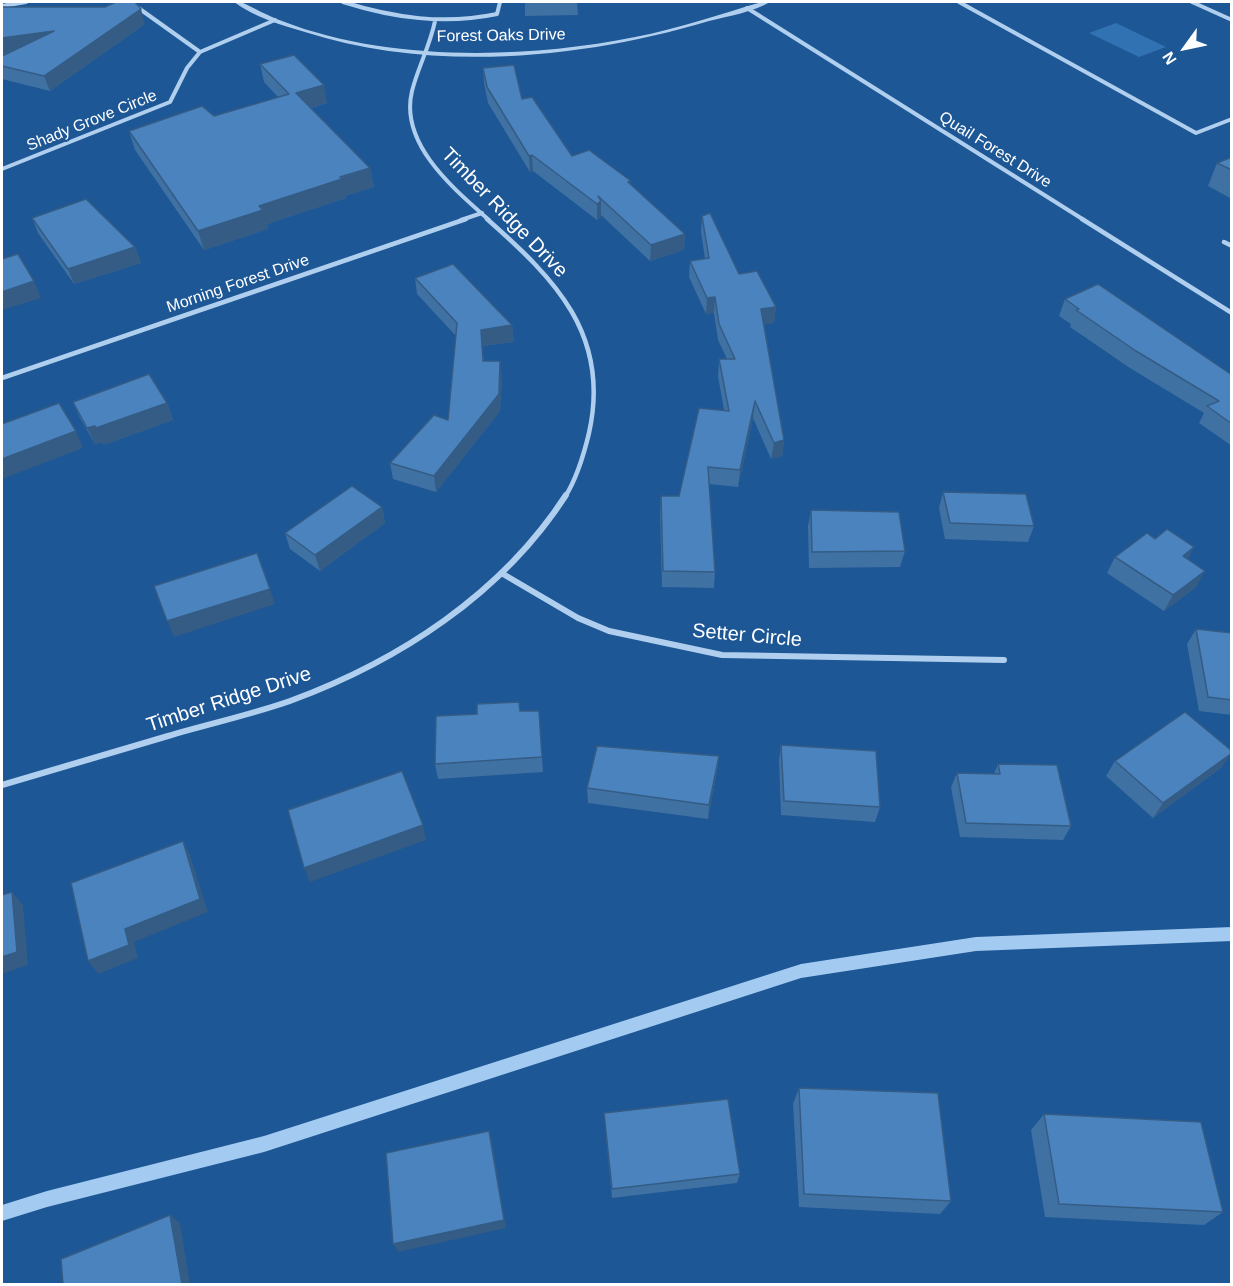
<!DOCTYPE html>
<html>
<head>
<meta charset="utf-8">
<style>
  body { margin:0 }
  #map { position:relative; width:1233px; height:1286px; overflow:hidden; background:#1d5795; font-family:Arial,sans-serif }
  canvas { display:block }
  .frame { position:absolute; inset:0; border:3px solid #fff; pointer-events:none }
  .north { position:absolute; left:1155px; top:18px; width:60px; height:60px; -webkit-text-stroke:4px #1d5795; paint-order:stroke; rotate:237deg; font-size:16px; font-weight:700; line-height:24px; text-align:center; color:#fff }
  .north::after { content:''; display:block; margin:auto; width:21px; height:27px; background:#fff; clip-path:polygon(50% 0,100% 100%,50% 72%,0 100%) }
</style>
</head>
<body>
<div id="map">
<canvas width="1233" height="1286"></canvas>
<div class="frame"></div>
<div class="north">N</div>
</div>
<script>
const g = document.querySelector('canvas').getContext('2d');
g.lineJoin = 'round';
function fill(path, color) {
  g.fillStyle = color;
  g.fill(path, 'evenodd');
}
function trace(path, color, width, dash) {
  g.strokeStyle = color;
  g.lineWidth = width;
  g.lineCap = dash ? 'butt' : 'round';
  g.setLineDash(dash || []);
  g.stroke(path);
}
function drawText(font, color, halo, rows, align = 'center') {
  g.font = font + ' Arial,sans-serif';
  g.lineWidth = 4.5;
  g.setLineDash([]);
  g.textBaseline = 'middle';
  g.strokeStyle = halo;
  g.fillStyle = color;
  for (const [text, x, y, turn = 0] of rows) {
    g.save();
    g.translate(x, y);
    g.rotate((+turn || 0) * Math.PI / 180);
    g.textAlign = isNaN(turn) ? turn : align;
    if (halo) g.strokeText(text, 0, 0);
    g.fillText(text, 0, 0);
    g.restore();
  }
}
const green = new Path2D(`
  M1116,23L1166,47L1139,57L1089,33Z`);
const stream = new Path2D(`
  M1232,927V941L976,951L801,978L264,1152L47,1207L2,1221V1205L47,1191L264,1136L801,964L976,937Z`);
const minorFar2 = new Path2D(`
  M130,2L200,52
  M343,2C394,18 444,25 497,14L500,2
  M959,2L1196,133L1232,119
  M1192,2L1232,20
  M2,6L26,2
  M747,8L1084,220
  M435,21C430,46 418,67 412,91C399,144 454,189 489,220
  M2,169L170,102L187,68L200,52L275,20
  M461,220L482,213`);
const minorFar1 = new Path2D(`
  M487,219C555,279 611,335 589,433C584,454 577,478 565,497
  M1082,219L1232,313
  M1224,242L1232,246
  M2,378L466,219`);
const minor = new Path2D(`
  M503,574L578,618L609,631L722,655L1004,660
  M2,785C57,769 112,752 168,736C208,724 250,715 290,701C399,661 502,594 566,495`);
const tertiary = new Path2D(`
  M234,2H241C254,8 268,16 282,21C387,62 526,59 635,37C678,29 720,14 762,2H770C753,12 729,16 709,21C582,59 433,73 305,32C281,25 254,17 234,2Z`);
const wall = new Path2D(`
  M525,2H577L578,15L525,16Z
  M2,9L145,24L50,91L2,79V56L6,54H2Z
  M260,64L327,103L311,108L370,168L374,187L345,196L346,198L267,224L268,229L204,250L135,150L129,131L214,116L278,97L264,82Z
  M483,68L522,99L572,156L631,181L630,184L685,234L684,250L650,261L601,215V217L597,220L533,171L530,172L488,103L484,83Z
  M1232,157V199L1208,186L1217,163Z
  M702,216L739,274L776,307L774,323L764,324L784,440L782,456L771,459L753,418L738,487L709,484L715,572L714,588L662,587L660,513L661,496H679L724,410L718,376L719,359H727L718,340L714,313L706,314L689,277L690,261L705,259L701,232Z
  M32,218L135,247L141,263L74,284L38,233Z
  M415,278L512,325L514,342L482,346L484,361L502,377L500,411L436,492L393,479L390,463L448,420L456,336L417,294Z
  M1065,299L1232,375V446L1199,423L1204,413L1130,368L1070,327L1071,324L1059,316Z
  M73,402L167,403L173,420L103,445L102,442L95,444L80,418Z
  M943,492L1034,526L1028,542L945,539L939,508Z
  M382,507L385,523L320,571L290,549L285,533Z
  M811,510L905,551L900,567L809,568L808,526Z
  M1115,557L1187,559L1196,587L1164,611L1107,573Z
  M1196,629L1232,633V715L1199,711L1187,644Z
  M520,711H539L543,772L438,779L435,764Z
  M781,745L880,807L875,822L781,815L779,760Z
  M719,756L717,771L708,819L588,803L587,788Z
  M1115,761L1222,767L1153,818L1106,776Z
  M998,764L1071,826L1063,840L960,837L951,787L957,773L994,774Z
  M799,1088L951,1201L940,1214L799,1207L793,1104Z
  M604,1113L740,1174L737,1183L612,1198Z
  M1044,1114L1223,1212L1204,1225L1045,1217L1031,1130Z`);
const shadedWall = new Path2D(`
  M141,9L145,24L50,91L44,76Z
  M54,31L59,46L2,54V38Z
  M324,85L327,103L300,111L296,93Z
  M532,155L533,171L530,172L529,156Z
  M370,168L374,187L345,196L346,198L267,224L268,229L204,250L198,231L259,206Z
  M601,201V217L597,220V204Z
  M685,234L684,250L650,261L651,245Z
  M135,247L141,263L74,284L68,269Z
  M34,281L41,298L2,310V292Z
  M715,297L714,313L706,314L707,298Z
  M776,307L774,323L759,325L761,309Z
  M512,325L514,342L482,346L485,377L481,330Z
  M500,361L502,377L500,411L436,492L434,476Z
  M755,401L753,418L738,487L740,470Z
  M167,403L173,420L103,445L102,442L95,444L87,428Z
  M76,431L83,448L2,479V459Z
  M784,440L782,456L771,459L774,443Z
  M382,507L385,523L320,571L315,555Z
  M1194,547L1186,563L1183,556Z
  M1205,571L1196,587L1164,611L1173,595Z
  M270,589L275,604L174,637L167,621Z
  M1232,753L1222,767L1153,818L1163,803Z
  M719,756L717,771L708,819L709,805Z
  M423,825L426,840L310,882L304,868Z
  M183,841L190,855L208,912L134,942L138,958L98,974L88,961L125,929Z
  M12,892L23,905L28,965L2,974V957Z
  M489,1131L492,1141L506,1228L398,1252L393,1244Z
  M170,1215L180,1223L190,1284H182Z`);
const building = new Path2D(`
  M116,2H135L141,9L44,76L2,66V56L54,31L2,38V9L3,7H105Z
  M294,55L324,85L296,93L370,168L340,177L342,179L259,206L263,210L198,231L129,131L202,106L214,116L289,94L260,64Z
  M514,65L522,99L532,97L572,156L589,150L631,181L628,182L685,234L651,245L598,196L601,201L597,204L532,155L529,156L487,87L483,68Z
  M1232,157V170L1217,163Z
  M86,199L135,247L68,269L32,218Z
  M710,213L739,274L757,271L776,307L761,309L784,440L774,443L755,401L740,470L708,467L715,572L663,571L661,496H679L699,408L729,411L719,359H735L719,324L715,297L707,298L690,261L709,258L702,216Z
  M18,254L34,281L2,292V259Z
  M453,264L512,325L481,330L483,361H500L499,394L434,476L390,463L434,415L448,420L457,323L415,278Z
  M1098,284L1232,375V424L1207,406L1219,401L1136,351L1076,310L1079,309L1065,299Z
  M149,374L167,403L96,428L95,426L87,428L73,402Z
  M59,403L76,431L2,459V424Z
  M352,486L382,507L315,555L285,533Z
  M943,492L1026,494L1034,526L950,523Z
  M811,510L899,512L905,551L812,552Z
  M1167,529L1194,547L1183,556L1205,571L1173,595L1115,557L1147,533L1155,539Z
  M257,553L270,589L167,621L154,586Z
  M1196,629L1232,633V700L1208,697Z
  M519,702L520,711H539L542,757L435,764L436,716L477,714V704Z
  M1185,712L1232,751V753L1163,803L1115,761Z
  M781,745L876,751L880,807L784,801Z
  M597,746L719,756L709,805L587,788Z
  M998,764L1057,765L1071,826L966,823L957,773L1000,774Z
  M402,771L423,825L304,868L288,810Z
  M183,841L200,899L125,929L129,945L88,961L71,883Z
  M12,892L17,952L2,957V895Z
  M799,1088L938,1093L951,1201L804,1194Z
  M728,1099L740,1174L612,1189L604,1113Z
  M1044,1114L1201,1122L1223,1212L1059,1204Z
  M489,1131L504,1220L393,1244L386,1153Z
  M170,1215L182,1284H63L61,1259Z`);
const farStreetnames = [
  ["Forest Oaks Drive",501,36,-1],
  ["Shady Grove Circle",92,121,-22],
  ["Quail Forest Drive",995,150,32],
  ["Morning Forest Drive",238,284,-19]
];
const streetNames = [
  ["Timber Ridge Drive",504,213,46],
  ["Setter Circle",747,636,5],
  ["Timber Ridge Drive",229,700,-18]
];
fill(green, '#3172b3');
fill(stream, '#a3cbf1');
trace(minorFar2, '#b0cfef', 4);
trace(minorFar1, '#b0cfef', 4.5);
trace(minor, '#b0cfef', 6);
fill(tertiary, '#b0cfef');
fill(wall, '#4071a3');
fill(shadedWall, '#345c85');
fill(building, '#4a83be');
trace(building, '#345c85', 1.5);
drawText('16px', '#fff', '#1d5795', farStreetnames);
drawText('20px', '#fff', '#1d5795', streetNames);
</script>
</body>
</html>
